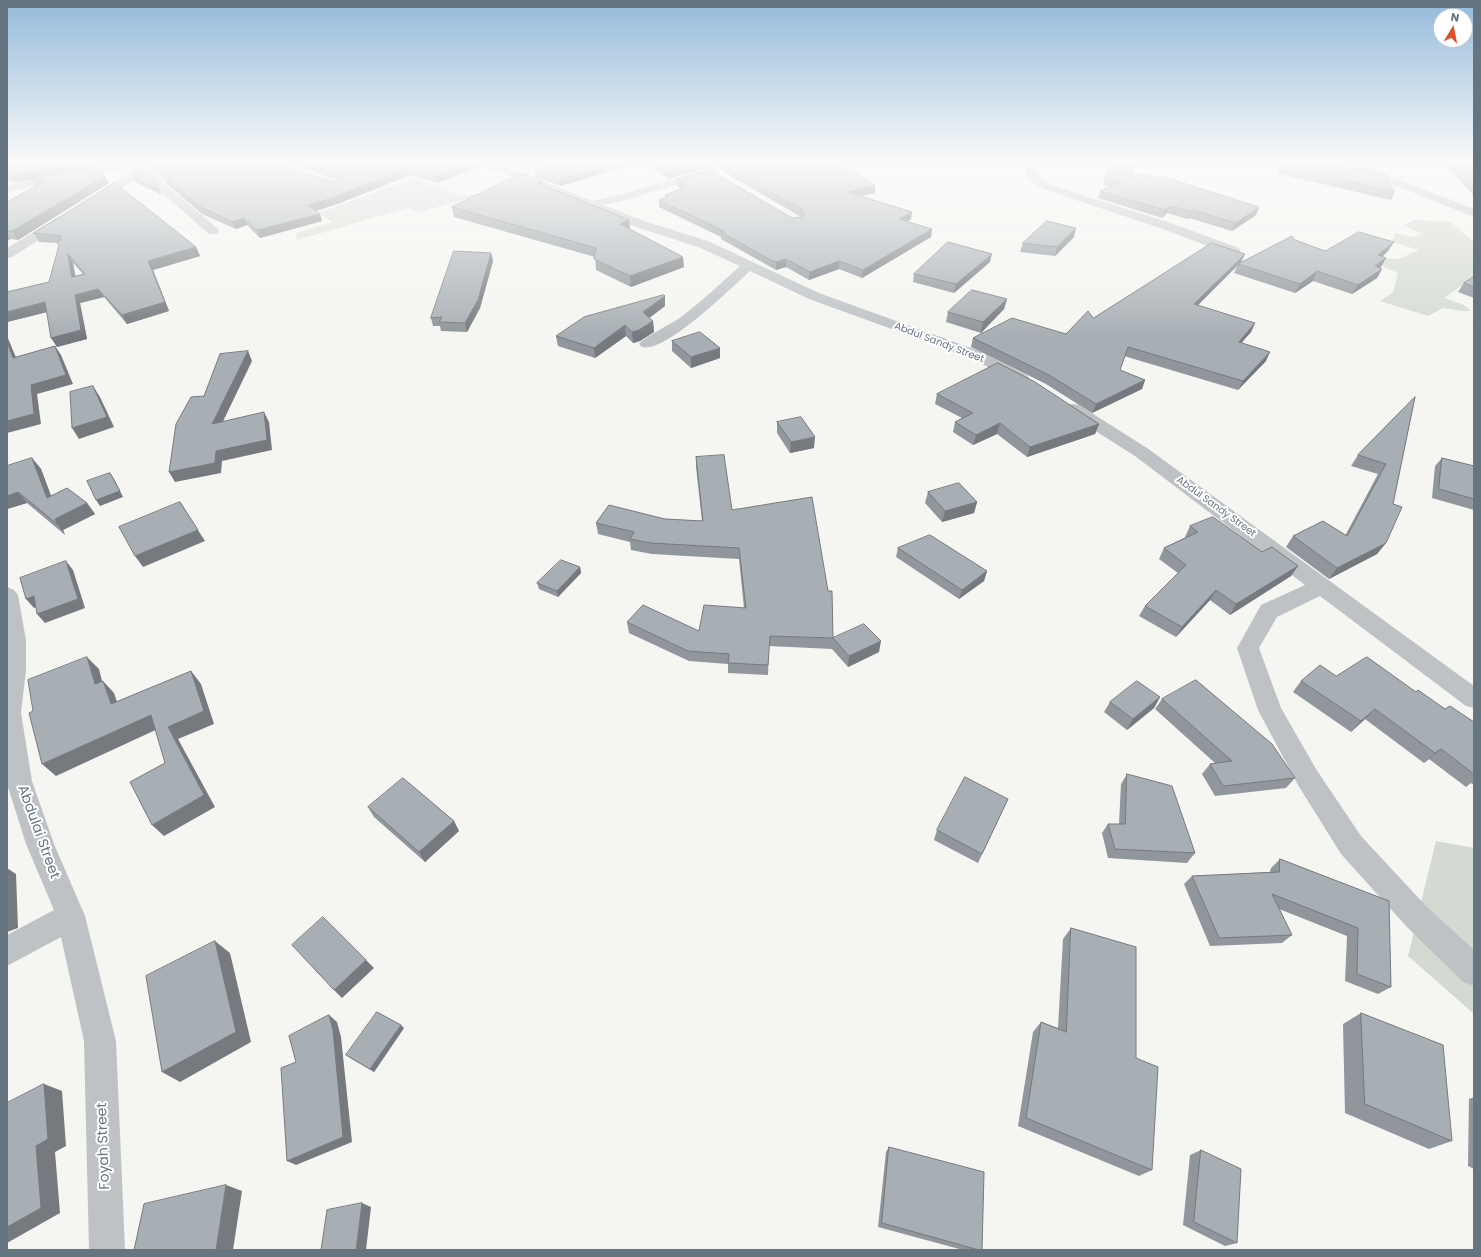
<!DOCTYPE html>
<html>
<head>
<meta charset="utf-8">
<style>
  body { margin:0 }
  #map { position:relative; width:1481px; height:1257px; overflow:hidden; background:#f5f5f1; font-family:Poppins,sans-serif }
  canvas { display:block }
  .frame { position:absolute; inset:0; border:8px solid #657582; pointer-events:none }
  .north { position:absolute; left:1433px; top:8px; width:40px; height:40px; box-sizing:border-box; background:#fff; border:1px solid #c1c8cd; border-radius:50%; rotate:10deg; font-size:11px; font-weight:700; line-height:16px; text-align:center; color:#657582 }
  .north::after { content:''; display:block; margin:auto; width:14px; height:18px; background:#de5029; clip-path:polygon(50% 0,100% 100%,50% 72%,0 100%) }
</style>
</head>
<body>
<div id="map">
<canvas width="1481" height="1257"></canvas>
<div class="frame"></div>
<div class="north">N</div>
</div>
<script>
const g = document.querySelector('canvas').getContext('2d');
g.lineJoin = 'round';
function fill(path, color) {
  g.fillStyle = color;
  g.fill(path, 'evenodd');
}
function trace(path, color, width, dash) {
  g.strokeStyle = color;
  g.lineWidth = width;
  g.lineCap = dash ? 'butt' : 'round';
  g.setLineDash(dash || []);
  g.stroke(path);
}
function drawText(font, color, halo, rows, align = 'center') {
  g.font = font + ' Poppins,sans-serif';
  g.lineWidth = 4;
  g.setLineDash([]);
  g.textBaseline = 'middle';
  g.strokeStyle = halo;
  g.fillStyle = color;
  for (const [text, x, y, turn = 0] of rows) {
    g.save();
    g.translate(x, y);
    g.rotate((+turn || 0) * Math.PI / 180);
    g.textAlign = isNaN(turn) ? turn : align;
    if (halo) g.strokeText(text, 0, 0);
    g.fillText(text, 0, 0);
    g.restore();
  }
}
const green = new Path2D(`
  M414,178L461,196L488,193L513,207L466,199L420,212L407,208L297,240L296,233L333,222L318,213Z
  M1414,220L1450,222L1474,242V277L1444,298L1464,305L1471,311H1462L1443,308L1428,316L1380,301L1393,292L1398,273L1362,257L1398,259L1419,250L1392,242L1395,233L1413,237L1421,234L1404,225Z
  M1436,841L1474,848V1014L1408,956Z`);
const minor = new Path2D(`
  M135,161H145L146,164L151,161H164L155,168L167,186L217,228L219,231L217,234H209L159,190L147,172L95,204H87L85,201L111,184L142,166L40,185L7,192V186L24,181Z
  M467,161H483L522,173L593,201L626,193L735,161H751L750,163L633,198L604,205L644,221L708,241L819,293L979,351L1027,375L1029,378L1027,381L1021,383L1015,381L969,357L809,299L750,271C731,288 666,353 642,347L639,344C643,338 673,323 681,317C702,301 721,283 740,266L698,247L636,227L514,177L468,163Z
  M1034,161H1047L1037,168C1037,178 1046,181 1054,186L1168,222L1239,248L1240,251L1239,254H1229L1160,228L1046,190L1033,183L1025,173L1027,165Z
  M1236,161C1248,161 1309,159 1315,167L1310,170L1241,164L1237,163Z
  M1362,161H1373L1372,163L1374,168L1387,175L1474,209V217L1379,179L1366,172L1361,163Z
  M62,216L66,217L68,220L66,223L12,257L7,258V248L58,217Z
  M1073,404L1079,405L1147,448L1474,686V708L1466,706L1320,596L1277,617L1259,648L1281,708L1316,769L1361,836L1426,906L1474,950V986L1463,982L1406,926L1341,854L1298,785L1258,710L1237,648L1261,605L1305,585L1135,456L1067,413L1065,409L1067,405Z
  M7,587L14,590L18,595L26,640V670L21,713L32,781L54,844L85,916L116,1041L125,1250H89L84,1041L61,937L7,966V935L54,910L26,844L7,784Z`);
const wall = new Path2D(`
  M7,161H127L101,166L95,163L93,167L17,182L7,180Z
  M154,161L331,181H340L281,161H476L478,167L437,183L410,175L340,203L316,211L322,221L260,238L247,225L236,229L202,214L168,185L157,168Z
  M553,161H730L668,179L647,163L642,165L638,163L560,186L536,177L535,170Z
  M1108,161H1135L1134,165L1133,177L1259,207L1256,215L1232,231L1189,218L1188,219L1167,213L1162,218L1098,198L1100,191L1110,187L1103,185Z
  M1287,161H1363L1361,166L1353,167Z
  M1442,161H1474V196Z
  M1282,162L1395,192L1391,200L1279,174L1278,169Z
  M724,165L875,185V193L860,196L912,212L911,219L907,222L932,229L931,237L862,278L839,269L809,280L786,267L776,270L721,239V237L659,207V200L666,197L665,195L680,189L677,186V179L792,218L801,217L724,172Z
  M105,176L109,183L18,240L10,239L7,241V202L36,186L32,179Z
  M132,177L160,190L162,195L135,182Z
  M543,185L629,220L630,229L684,267L631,287L596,270L595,257L454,217L452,207Z
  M34,233L196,247L200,256L153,270L169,311L127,324L104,297L80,303L87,339L57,347L47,312L7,322V292L49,282L59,246L57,243L39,242ZM73,263L83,274L75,276Z
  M1074,237L1055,256L1020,252L1023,243Z
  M1295,240L1325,251H1388L1382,257L1381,267L1380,268L1382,269L1377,278L1352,294L1313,281L1295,293L1234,273L1237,266L1198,305L1255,323L1251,332L1241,343L1266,361L1238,390L1124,356L1120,370L1145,380L1142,389L1092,413L1046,384L971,347L973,338L1066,334L1093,318L1245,254L1241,262Z
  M491,253L493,261L480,308L467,332L441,331L440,326H433L431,318Z
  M990,262L954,293L913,282L914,274Z
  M1474,277V298L1458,292L1464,283Z
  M1007,299L1004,309L981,333L946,322L948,312Z
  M665,306L649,318L653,321L654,332L640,341L633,343L626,336L595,358L558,346L556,336Z
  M672,341L720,358L691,368L672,351Z
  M937,394L1099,424L1095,434L1027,457L997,434L973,445L953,432L955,422L962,418L935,404Z
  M1415,397L1393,504L1386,543L1377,554L1329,579L1286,547L1293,536H1345L1378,474L1351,466L1358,455Z
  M777,422L814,448L790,453L777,433Z
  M696,457L732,510L833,638L832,649L769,646L768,675L728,673V664L689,661L629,633L627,622L699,631L744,608L739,559L652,554L631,550L630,542L598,534L596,523L665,519L702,521L696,467Z
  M32,458L41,469L51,496L87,503L95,514L63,530L65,535L27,503L7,509Z
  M1442,458L1474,466V510L1432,498L1435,466Z
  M928,492L977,502L974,513L942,522L925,503Z
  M1190,526L1262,552L1298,566L1291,576L1230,615L1210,600L1176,637L1139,616L1145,606L1178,573L1159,559L1164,548L1186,537H1185Z
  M898,548L987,571L984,581L959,599L896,557Z
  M580,567L581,573L558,597L539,589L537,583Z
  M833,638L879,652L848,667L832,649Z
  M1336,676L1416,692L1445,709L1474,722V785L1471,783L1466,787L1429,759L1424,763L1365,719L1351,732L1293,692L1301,681Z
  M1160,697L1154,708L1127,730L1104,712L1110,702Z
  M1162,699L1295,778L1286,788L1215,796L1202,774L1210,764L1215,763L1155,709Z
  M1127,774L1195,853L1187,863L1108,858L1102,833L1108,824H1119L1121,784Z
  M1008,799L978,863L934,840L937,830Z
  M368,807L454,821L459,831L425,862L374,817Z
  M1280,859L1389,901L1391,987L1378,994L1345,981L1347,936L1279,909L1292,935L1282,943L1210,946L1184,884L1192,876L1270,872L1271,868Z
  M1071,928L1152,1170L1139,1176L1018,1126L1033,1032L1041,1022L1058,1028L1063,939Z
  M1361,1013L1452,1141L1429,1149L1345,1113L1343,1024Z
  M404,1028L374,1072L350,1058L346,1055Z
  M1474,1097V1169L1468,1166L1469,1099Z
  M889,1147L982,1250H963L878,1227L886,1152Z
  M1201,1150L1237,1243L1225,1246L1183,1225L1190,1155Z`);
const shadedWall = new Path2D(`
  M85,161H94L95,163L93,167L17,182L12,175Z
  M98,161H127L101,166Z
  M475,161H476L478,167L437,183L435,176Z
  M622,161H638V163L560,186L559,179Z
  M641,161H646L647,163L642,165Z
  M706,161H730L668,179L667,172Z
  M1356,161H1363L1361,166L1353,167Z
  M408,167L410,175L340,203L311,212L308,205Z
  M105,176L109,183L18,240L12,231Z
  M543,181L544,191L538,183Z
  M875,185V193L846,199L847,192Z
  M1170,206L1167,213L1162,218L1165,210Z
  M1259,207L1256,215L1232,231L1236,223Z
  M1192,210L1189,218L1188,219L1191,211Z
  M912,212L911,219L898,227L899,219Z
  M320,214L322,221L260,238L257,230Z
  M244,218L247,225L236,229L232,222Z
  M629,220L630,230L620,224Z
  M1076,228L1074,237L1055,256L1057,247Z
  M932,229L931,237L862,278L863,270Z
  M7,234L10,239L7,241Z
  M1394,242L1388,251L1373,265L1378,255Z
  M196,247L200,256L153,270L169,311L127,324L122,315L148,261Z
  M491,253L493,261L480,308L467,332L465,323Z
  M68,254L73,263L77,285L72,277Z
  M992,254L990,262L954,293L956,284Z
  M1245,254L1241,262L1238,264L1237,266L1190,313L1194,304Z
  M683,257L684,267L631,287L630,276Z
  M1386,258L1381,267L1369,276L1375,266Z
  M786,259V267L776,270V262Z
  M839,261V269L809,280L810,272Z
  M1382,269L1377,278L1352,294L1358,285Z
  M1317,271L1313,281L1295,293L1300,284Z
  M98,289L104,297L80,303L87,339L57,347L51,338L75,295Z
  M665,296V306L644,322L643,312Z
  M1007,299L1004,309L981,333L983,322Z
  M45,302L51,311L7,322V312Z
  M653,321L654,332L640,341L633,343L632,332Z
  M1255,323L1251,332L1235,350L1239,342Z
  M625,325L626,336L595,358L594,348Z
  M7,336L20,367L13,358L7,342Z
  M55,346L61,355L73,384L37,394L41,424L7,433V421Z
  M720,348V358L691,368V357Z
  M248,351L252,361L217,434L212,424Z
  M1270,352L1266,361L1238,390L1243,381Z
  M1145,380L1142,389L1092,413L1096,404Z
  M93,386L100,397L114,427L79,439L72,428Z
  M264,412L269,422L272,450L222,461L221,473L175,482L169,472L216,451Z
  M1000,423L997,434L973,445L976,435Z
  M1099,424L1095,434L1027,457L1030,447Z
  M815,437L814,448L790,453L791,442Z
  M32,458L41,469L56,509L47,498Z
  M110,473L114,479L123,497L100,506L96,500Z
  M18,492L27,503L7,509V496Z
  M180,502L205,541L143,567L135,556Z
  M977,502L974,513L942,522L945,511Z
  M87,503L95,514L63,530L65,535L57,524L55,519Z
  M1386,543L1377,554L1329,579L1337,568Z
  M66,561L73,570L85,608L45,623L37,614Z
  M1298,566L1291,576L1230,615L1236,604Z
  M580,567L581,573L558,597L557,591Z
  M987,571L984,581L959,599L962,590Z
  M1216,590L1210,600L1176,637L1182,627Z
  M34,596L42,605L34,608L26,599Z
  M881,641L879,652L848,667L849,656Z
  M87,657L99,669L106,697L95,684Z
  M191,671L201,684L214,724L178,739L215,807L164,836L152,825L204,795L168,727Z
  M103,681L114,693L122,717L111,704Z
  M1160,697L1154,708L1127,730L1133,719Z
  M1375,709L1365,719L1351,732L1361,721Z
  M151,715L162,727L56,776L42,764Z
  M1441,749L1429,759L1424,763L1435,753Z
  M454,821L459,831L425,862L419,852Z
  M7,868L16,874L18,928L7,932Z
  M215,941L230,953L251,1042L180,1082L162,1072Z
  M366,960L374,968L342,998L334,990Z
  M329,1015L337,1022L341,1037L352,1142L296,1165L287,1161Z
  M401,1025L404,1028L374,1072L370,1069Z
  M44,1084L62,1091L66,1146L55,1152L60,1213L7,1243V1227L36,1146Z
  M226,1185L242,1191L233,1250H216Z
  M362,1203L371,1207L366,1250H356Z`);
const building = new Path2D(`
  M7,161H85L12,175L7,174Z
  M154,161H270L331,181H340L343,178L340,174L300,161H475L435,176L408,167L338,196L308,205L320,214L257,230L244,218L232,222L199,206L165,178Z
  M553,161H622L559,179L535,170Z
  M652,161H706L667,172Z
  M739,161H835L875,185L847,192L912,212L899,219L932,229L863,270L839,261L810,272L786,259L776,262L772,261L721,232L724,231L659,200L669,196L665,195L686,187L677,179L710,170L792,218L802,217L804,213L801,209L724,165Z
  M1109,161H1135V162H1123L1134,166L1133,177L1140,174L1158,178L1161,176L1259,207L1236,223L1192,210L1191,211L1170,206L1165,210L1100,191L1121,182L1106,178Z
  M1453,161H1474V183Z
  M1282,162L1357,169L1372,168L1383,173L1395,192L1283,166Z
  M95,168L105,176L12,231H7V202L43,182L32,179Z
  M144,170L160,190L132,177Z
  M522,173L543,181L538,183L629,220L620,224L683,257L630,276L594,259L596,248L452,207Z
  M115,183L196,247L148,261L165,302L122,315L98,289L75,295L81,330L51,338L45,302L7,312V292L49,282L59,245L57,242L60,240L61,236L34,233ZM68,254L85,274L72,277Z
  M1047,221L1076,228L1057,247L1023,243Z
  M1359,232L1394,242L1378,255L1386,258L1375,266L1382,269L1358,285L1317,271L1300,284L1238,264L1292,236L1295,240L1325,251Z
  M948,242L992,254L956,284L914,274Z
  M1212,243L1245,254L1194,304L1255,323L1239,342L1270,352L1243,381L1128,347L1120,370L1145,380L1096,404L1049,375L973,338L1012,318L1066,334L1088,311L1093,318Z
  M454,251L491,253L478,300L465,323L439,322L442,317L431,318Z
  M1474,277V287L1464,283Z
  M972,290L1007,299L983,322L948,312Z
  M664,295L665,296L643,312L653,321L639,330L632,332L625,325L594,348L556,336L584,317Z
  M700,332L720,348L691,357L672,341Z
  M7,342L13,358L55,346L66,375L31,385L34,414L7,421Z
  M248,351L212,424L264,412L267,440L216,451L215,463L169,472L176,424L191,397L204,396L220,354Z
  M998,363L1035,382L1099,424L1030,447L1000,423L976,435L955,422L973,413L937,394Z
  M93,386L107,417L72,428L70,392Z
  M1415,397L1393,504L1402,507L1386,543L1337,568L1293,536L1323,521L1347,536L1386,464L1358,455Z
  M801,417L815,437L791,442L777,422Z
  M724,455L732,510L812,497L828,591H832L833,638L770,636L768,665L728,663L729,654L688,651L627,622L643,605L699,631L704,605L746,608L739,548L651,543L630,539L634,532L596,523L609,505L665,519L703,521L696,457Z
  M32,458L47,498L67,488L87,503L55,519L57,524L18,492L7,496V466Z
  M1442,458L1474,466V499L1439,489Z
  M110,473L120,491L96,500L87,481Z
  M959,483L977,502L945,511L928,492Z
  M180,502L198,530L135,556L119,527Z
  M1213,517L1262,552L1272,547L1298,566L1236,604L1216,590L1182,627L1145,606L1186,565L1164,548L1198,532L1190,526Z
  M930,535L987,571L962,590L898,548Z
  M561,560L580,567L557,591L537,583Z
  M66,561L78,599L37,614L34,596L26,599L20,578Z
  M864,624L881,641L849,656L833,638Z
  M87,657L95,684L103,681L111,704L191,671L204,711L168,727L204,795L152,825L130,782L165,763L151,715L42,764L29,713L33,711L28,680Z
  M1367,657L1416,692L1418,690L1445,709L1450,706L1474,722V774L1441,749L1435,753L1375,709L1361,721L1301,681L1320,665L1336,676Z
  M1196,680L1272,744L1295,778L1223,786L1210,764L1232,761L1162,699Z
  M1137,681L1160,697L1133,719L1110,702Z
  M1127,774L1172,786L1195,853L1115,849L1108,824H1125Z
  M965,777L1008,799L982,854L937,830Z
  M403,778L454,821L419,852L368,807Z
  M1280,859L1389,901L1391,987L1357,974L1358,928L1272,894L1292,935L1219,938L1192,876L1279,872Z
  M323,917L366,960L334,990L292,945Z
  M1071,928L1136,947V1058L1158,1067L1152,1170L1026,1118L1041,1022L1066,1032Z
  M215,941L236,1032L162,1072L146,976Z
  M377,1012L401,1025L370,1069L346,1055Z
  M1361,1013L1443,1045L1452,1141L1365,1104Z
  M329,1015L333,1030L343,1137L287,1161L281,1068L296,1062L289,1036Z
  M44,1084L48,1139L36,1146L41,1208L7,1227V1103Z
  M889,1147L984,1172L982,1250H979L882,1223Z
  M1201,1150L1241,1169L1237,1243L1194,1222Z
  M226,1185L216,1250H134L144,1204Z
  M362,1203L356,1250H321L327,1210Z`);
const farStreetnames = [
  ["Abdul Sandy Street",939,343,21],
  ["Abdul Sandy Street",1216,507,36]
];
const nearStreetnames = [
  ["Abdulai Street",38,832,70],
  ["Foyah Street",104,1146,-92]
];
fill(green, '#d4dad1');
fill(minor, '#bec2c5');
fill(wall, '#90969b');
fill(shadedWall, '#767a7e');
fill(building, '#a8afb4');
trace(building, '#767a7e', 1);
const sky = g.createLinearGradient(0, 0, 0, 337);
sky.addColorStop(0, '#94badb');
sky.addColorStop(0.48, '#fafaf9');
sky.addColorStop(1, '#fafaf900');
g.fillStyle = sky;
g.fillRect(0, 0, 1481, 337);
drawText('10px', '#657582', '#fff', farStreetnames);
drawText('14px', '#657582', '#fff', nearStreetnames);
</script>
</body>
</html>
